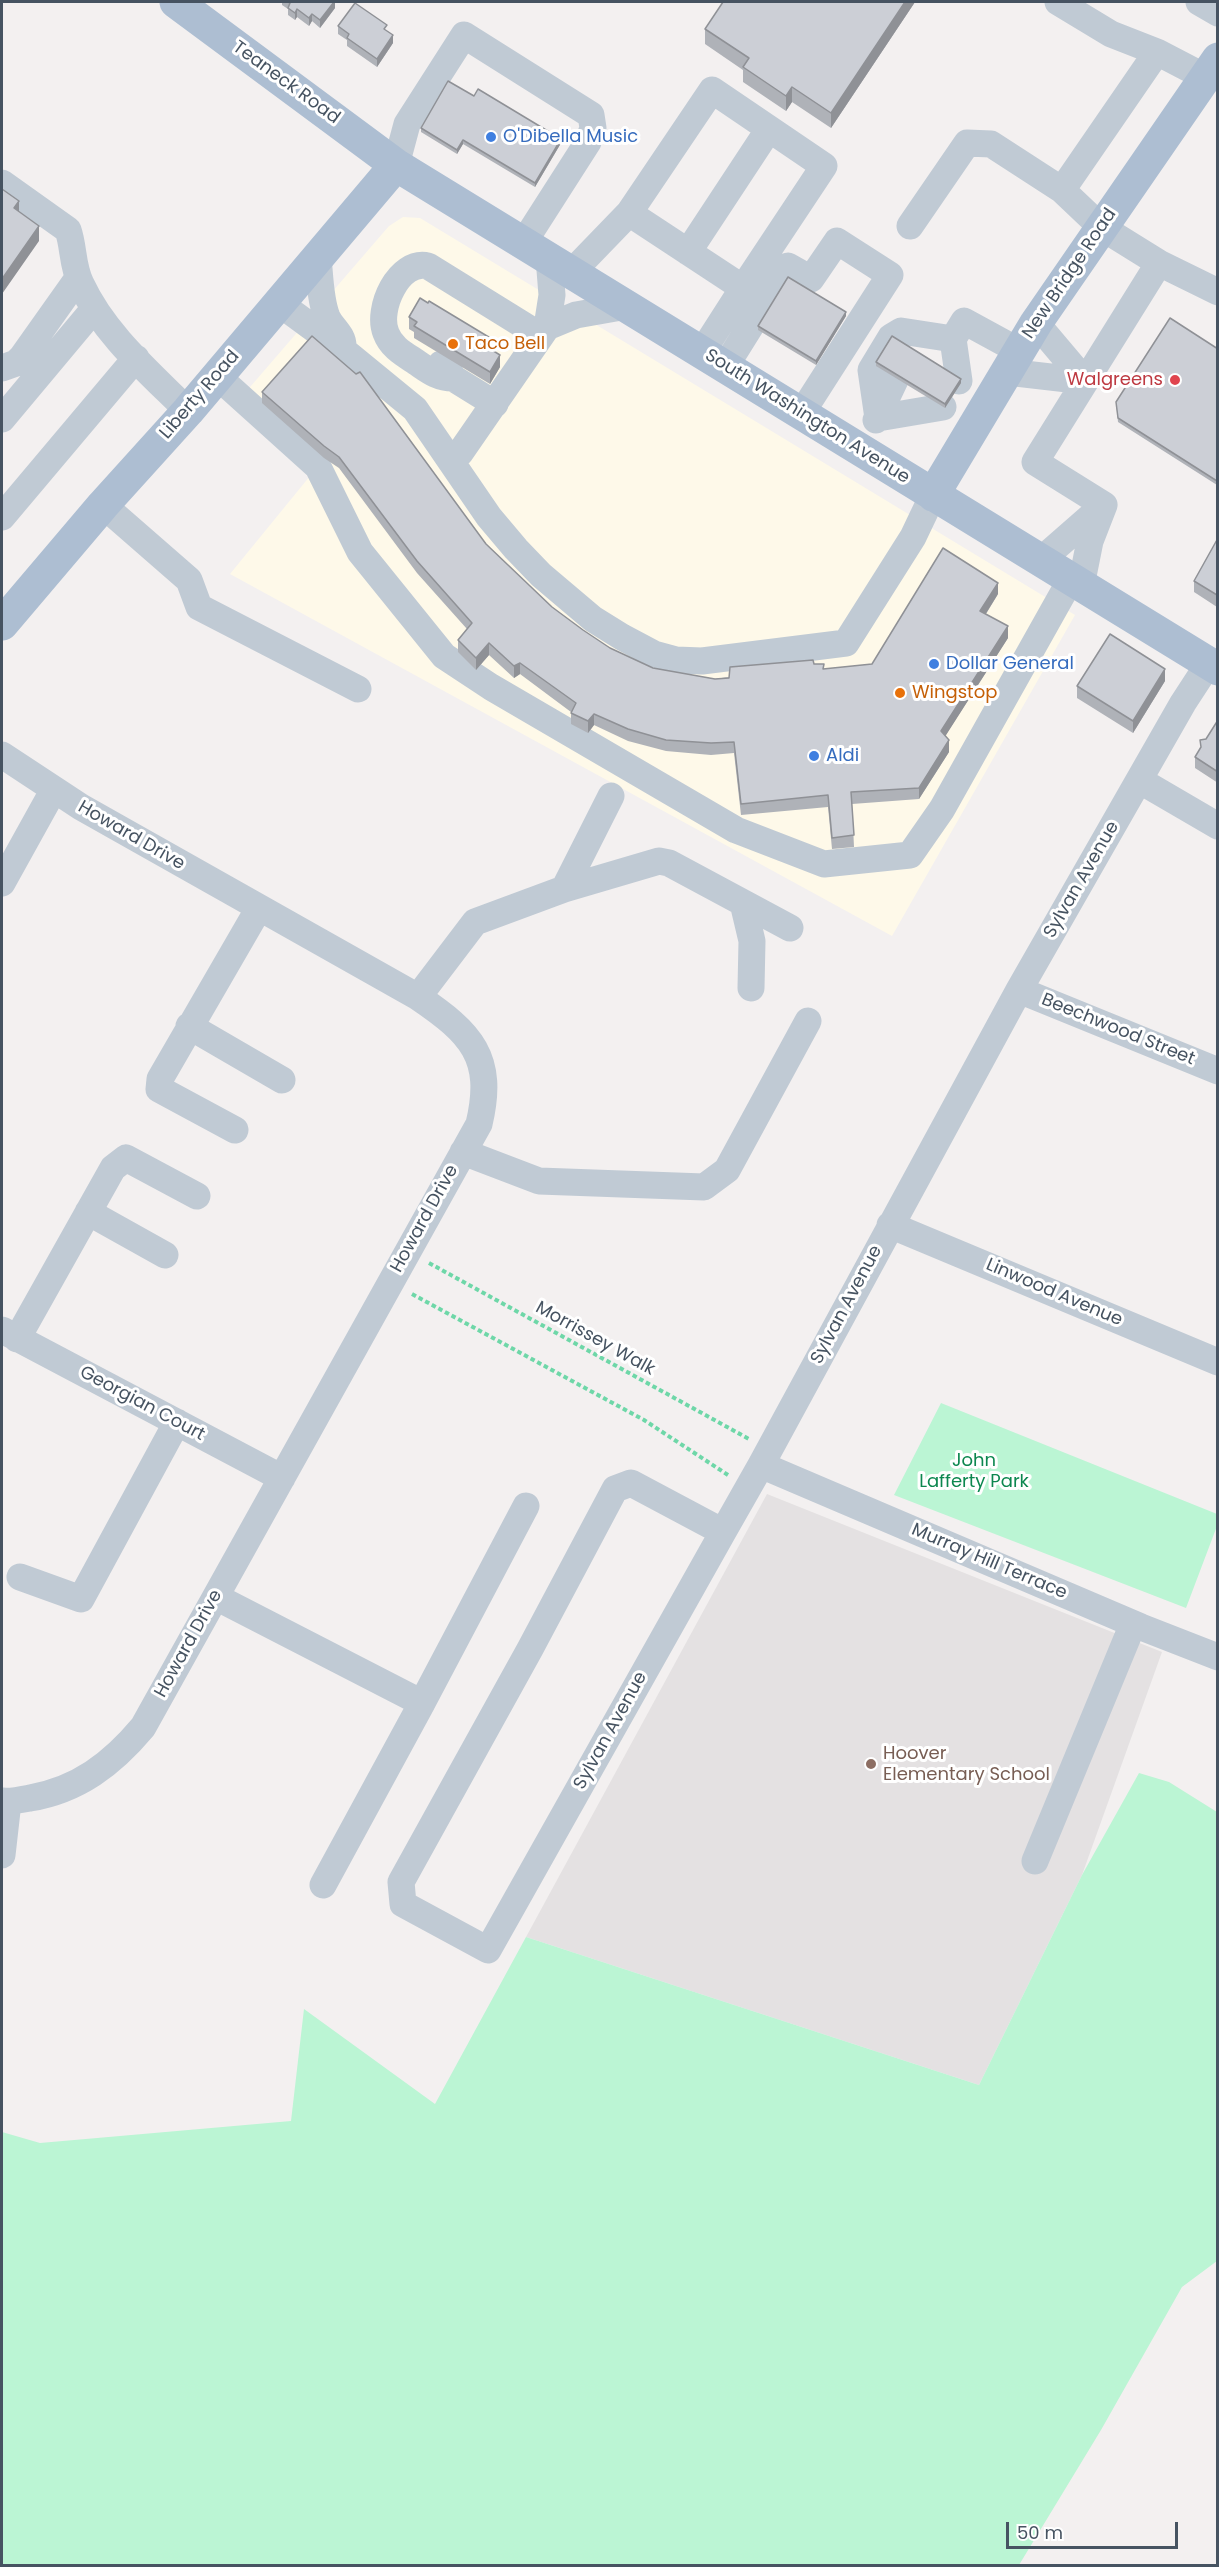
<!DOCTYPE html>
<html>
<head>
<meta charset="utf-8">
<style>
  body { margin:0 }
  #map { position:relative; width:1219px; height:2567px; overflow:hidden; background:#f3f0f0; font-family:Poppins,sans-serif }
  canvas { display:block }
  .frame { position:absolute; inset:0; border:3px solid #465361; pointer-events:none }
  .scale { position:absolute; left:1006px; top:2522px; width:172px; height:27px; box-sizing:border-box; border:3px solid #465361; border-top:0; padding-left:8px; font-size:18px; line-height:21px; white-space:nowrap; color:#465361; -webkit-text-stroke:4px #fff; paint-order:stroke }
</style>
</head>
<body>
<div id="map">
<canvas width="1219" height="2567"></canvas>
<div class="frame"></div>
<div class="scale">50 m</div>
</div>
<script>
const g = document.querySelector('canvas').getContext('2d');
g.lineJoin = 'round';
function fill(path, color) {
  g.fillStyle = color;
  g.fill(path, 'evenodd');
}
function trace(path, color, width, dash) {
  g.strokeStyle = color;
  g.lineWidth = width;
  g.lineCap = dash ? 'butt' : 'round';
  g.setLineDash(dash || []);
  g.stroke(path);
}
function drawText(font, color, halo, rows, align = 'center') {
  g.font = font + ' Poppins,sans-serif';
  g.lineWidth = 6;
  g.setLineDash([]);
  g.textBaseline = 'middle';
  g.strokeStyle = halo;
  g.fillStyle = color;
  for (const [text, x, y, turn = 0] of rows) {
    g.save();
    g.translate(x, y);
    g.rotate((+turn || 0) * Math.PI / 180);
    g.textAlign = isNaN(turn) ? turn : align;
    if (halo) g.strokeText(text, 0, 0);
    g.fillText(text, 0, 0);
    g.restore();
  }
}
const commercial = new Path2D(`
  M403,217L420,218L1075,615L892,936L230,574L310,476L238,401L389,226Z`);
const education = new Path2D(`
  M767,1494L1162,1652L1082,1875L979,2085L526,1937Z`);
const green = new Path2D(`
  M941,1403L1217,1514V1526L1186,1608L894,1495Z
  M1139,1773L1169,1782L1217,1812V2261L1182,2287L1101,2430L1019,2565H2V2132L40,2143L291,2121L304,2009L435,2104L526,1937L979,2085L1082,1875Z`);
const path = new Path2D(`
  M429,1263L749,1439
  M412,1294L644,1420L728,1475`);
const minor = new Path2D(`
  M1058,2L1111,34L1157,52
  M1199,2L1218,13
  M396,165L407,124L464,35L591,115L593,128L588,142L524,242
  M2,183L68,230C74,247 72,266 81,284C104,334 150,373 188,411
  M1062,190L1157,52L1205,77
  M629,213L743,288L702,352
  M910,226L967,143L991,144L1062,190L1101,227L1159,263L1218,292
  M688,252L769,129
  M318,257C320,276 320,300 327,317C332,328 343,334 343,346
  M572,272L629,213L712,90L824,166L743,288
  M279,303L343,350L415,409L489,517L516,549L541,575L593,619L622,637L654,654L676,660L702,661L846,643L913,537L933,495
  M1036,323L1085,381
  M547,327L576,315L627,306
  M441,364L447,367L453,378L495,404
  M725,367L788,266L811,279L837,241L890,275L801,414
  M2,368L16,363L22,357L78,278
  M1007,372L1085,381
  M217,376L318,467L360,552L444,656L491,687L736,830L824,864L910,855L942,809L1071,579
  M453,378C437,378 428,370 416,362C404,354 391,347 386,333C376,309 399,259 428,266L541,336
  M959,381L953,339L964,321L1019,351
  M878,418L871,370L891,337L901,331L953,339
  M878,418L943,407
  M2,419L94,309
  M876,420L896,378
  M450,460L460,453L547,327L552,295L549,258
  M103,505L189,580L199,607L358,689
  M1104,505L1035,462L1159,263
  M2,517L136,358
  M1040,561L1104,505L1090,541L1081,586
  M2,755L81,807L418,997C471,1033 495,1057 479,1124L143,1727C112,1764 78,1790 30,1798C20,1800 11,1802 2,1801
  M1139,780L1218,826
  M2,883L53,791
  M564,889L659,861L669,863L790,928
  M743,903L752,941L751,988
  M1019,990L1218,1071
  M418,997L475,922L564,889L611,796
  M189,1026L282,1080
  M235,1130L159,1089L160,1079L259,908
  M463,1152L539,1181L704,1187L727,1170L808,1021
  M88,1212L165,1255
  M890,1225L1218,1362
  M2,1330L282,1478
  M17,1339L113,1168L126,1158L197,1196
  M761,1465L1141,1627L1218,1657
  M723,1532L631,1483L615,1489L530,1649L401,1882L403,1904L488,1950L723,1532L761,1465L1019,990L1183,703L1209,663
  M20,1577L81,1599L177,1422
  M216,1597L422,1703L323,1885
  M422,1703L526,1506
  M2,1855L8,1802
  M1035,1861L1133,1624`);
const major = new Path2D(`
  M176,2L396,165L1218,669
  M933,495L1036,323L1218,59
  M2,624L103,505L188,411L396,165`);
const wall = new Path2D(`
  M282,2H335V8L320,28L312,21L309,26L297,17L295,20L288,15V9L282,5Z
  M723,2H915L831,128L792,102L786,111L743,82V70L705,44V29Z
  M338,26L387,31L393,43L377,67L347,46V40L338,34Z
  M474,96L561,143L535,187L463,144L457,154L421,132V128Z
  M846,316L816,365L758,330V326Z
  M409,317L492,350L500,367L490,384L414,338V332L409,329Z
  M1218,349V483L1217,485L1118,422L1116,402Z
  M876,362L961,383L945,408L876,366Z
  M262,392L486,544L552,607L583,630L610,648L653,668L715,679L814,664L824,669L872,664L998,594L986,614L1008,638L945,736L949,752L919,799L852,804L854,847L832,849L828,807L741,815L734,753L711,755L666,751L628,741L594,725L588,733L571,724V712L520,674L514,678L489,655L476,670L458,652V640L467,629L417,573L339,468L324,458L262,403Z
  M1218,538V605L1217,607L1194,592V581Z
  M1165,681L1133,733L1077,698V686Z
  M1218,720V783L1195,768V757Z`);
const shadedWall = new Path2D(`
  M334,2H335V8L320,28V20Z
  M905,2H915L831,128V113Z
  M297,9V17L295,20V13Z
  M312,14V21L309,26V18Z
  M393,35V43L377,67V59Z
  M792,87V102L786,111V96Z
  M561,139V143L535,187V183Z
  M463,140V144L457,154V150Z
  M19,201V216L14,208Z
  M39,226V241L2,294V279Z
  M846,312V316L816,365V361Z
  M492,339V351L487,347Z
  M500,355V367L490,384V372Z
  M961,379V383L945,408V404Z
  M998,583V594L980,623V611Z
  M1008,626V638L941,743V731Z
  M489,643V655L476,670V658Z
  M520,663V674L514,678V666Z
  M1165,669V681L1133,733V721Z
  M594,714V725L588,733V721Z
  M949,740V752L919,799V788Z`);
const building = new Path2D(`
  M288,2H334L320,20L312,14L309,18L297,9L295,13L288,8L290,3Z
  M723,2H905L831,113L792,87L786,96L743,67L749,58L705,29Z
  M355,3L387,25L384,29L393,35L377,59L347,38L349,34L338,26Z
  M448,81L474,96L478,89L561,139L535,183L463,140L457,150L421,128Z
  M2,189L19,201L14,208L39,226L2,279Z
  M788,277L846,312L816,361L758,326Z
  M420,298L428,303L429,301L492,339L487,347L500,355L490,372L414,326L417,322L409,317Z
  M1170,318L1218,349V479L1217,481L1118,418L1116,402Z
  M312,336L356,374L360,372L486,544L552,607L583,630L610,648L653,668L715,679L729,678L730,667L813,660L814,664H824L823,669L872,664L943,548L998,583L980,611L1008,626L941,731L949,740L919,788L851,792L854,835L832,838L828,795L741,804L734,742L711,743L666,740L628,729L594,714L588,721L571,713L576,703L520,663L514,666L489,643L476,658L458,640L472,623L417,561L339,457L324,446L262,392Z
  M892,336L961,379L945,404L876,362Z
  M1218,538V593L1217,595L1194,581Z
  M1110,634L1165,669L1133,721L1077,686Z
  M1218,720V772L1195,757L1201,747L1200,740L1206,739Z`);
const markers = [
  [491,137,6,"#3f7fe0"],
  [453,344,6,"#e8710a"],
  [1175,380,6,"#e0444e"],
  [934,664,6,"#3f7fe0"],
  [900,693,6,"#e8710a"],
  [814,756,6,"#3f7fe0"],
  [871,1764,6,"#8d6e63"]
];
const streetNames = [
  ["Teaneck Road",286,83,36],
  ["New Bridge Road",1070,274,-56],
  ["Liberty Road",200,395,-49],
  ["South Washington Avenue",807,417,32],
  ["Howard Drive",131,836,30],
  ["Sylvan Avenue",1082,880,-60],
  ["Beechwood Street",1118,1030,22],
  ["Howard Drive",425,1219,-61],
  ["Linwood Avenue",1054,1293,23],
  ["Sylvan Avenue",847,1305,-62],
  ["Morrissey Walk",595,1339,29],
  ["Georgian Court",142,1404,28],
  ["Murray Hill Terrace",989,1562,23],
  ["Howard Drive",189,1644,-61],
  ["Sylvan Avenue",611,1731,-61]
];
const shopNames = [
  ["O'Dibella Music",503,137],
  ["Dollar General",946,664],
  ["Aldi",826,756]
];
const foodNames = [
  ["Taco Bell",465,344],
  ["Wingstop",912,693]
];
const healthNames = [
  ["Walgreens",1163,380]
];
const parkNames = [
  ["John",974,1461],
  ["Lafferty Park",974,1482]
];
const educationNames = [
  ["Hoover",883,1754],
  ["Elementary School",883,1775]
];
fill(commercial, '#fef9e9');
fill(education, '#e4e1e2');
fill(green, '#bbf5d4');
trace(path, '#6ed7a8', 4, [4.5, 3]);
trace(minor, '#c0cad4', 27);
trace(major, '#adbed2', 33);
fill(wall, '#afb2b8');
fill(shadedWall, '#8f9196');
fill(building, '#cccfd6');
trace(building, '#8f9196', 1.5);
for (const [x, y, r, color] of markers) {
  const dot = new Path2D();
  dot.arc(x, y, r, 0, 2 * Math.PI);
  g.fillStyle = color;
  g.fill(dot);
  trace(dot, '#fff', 2);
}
drawText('18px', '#465361', '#fff', streetNames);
drawText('18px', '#366cbe', '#fff', shopNames, 'left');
drawText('18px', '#c56008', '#fff', foodNames, 'left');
drawText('18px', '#be3a42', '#fff', healthNames, 'right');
drawText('18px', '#0c874f', '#fff', parkNames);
drawText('18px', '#785e54', '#fff', educationNames, 'left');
</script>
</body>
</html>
